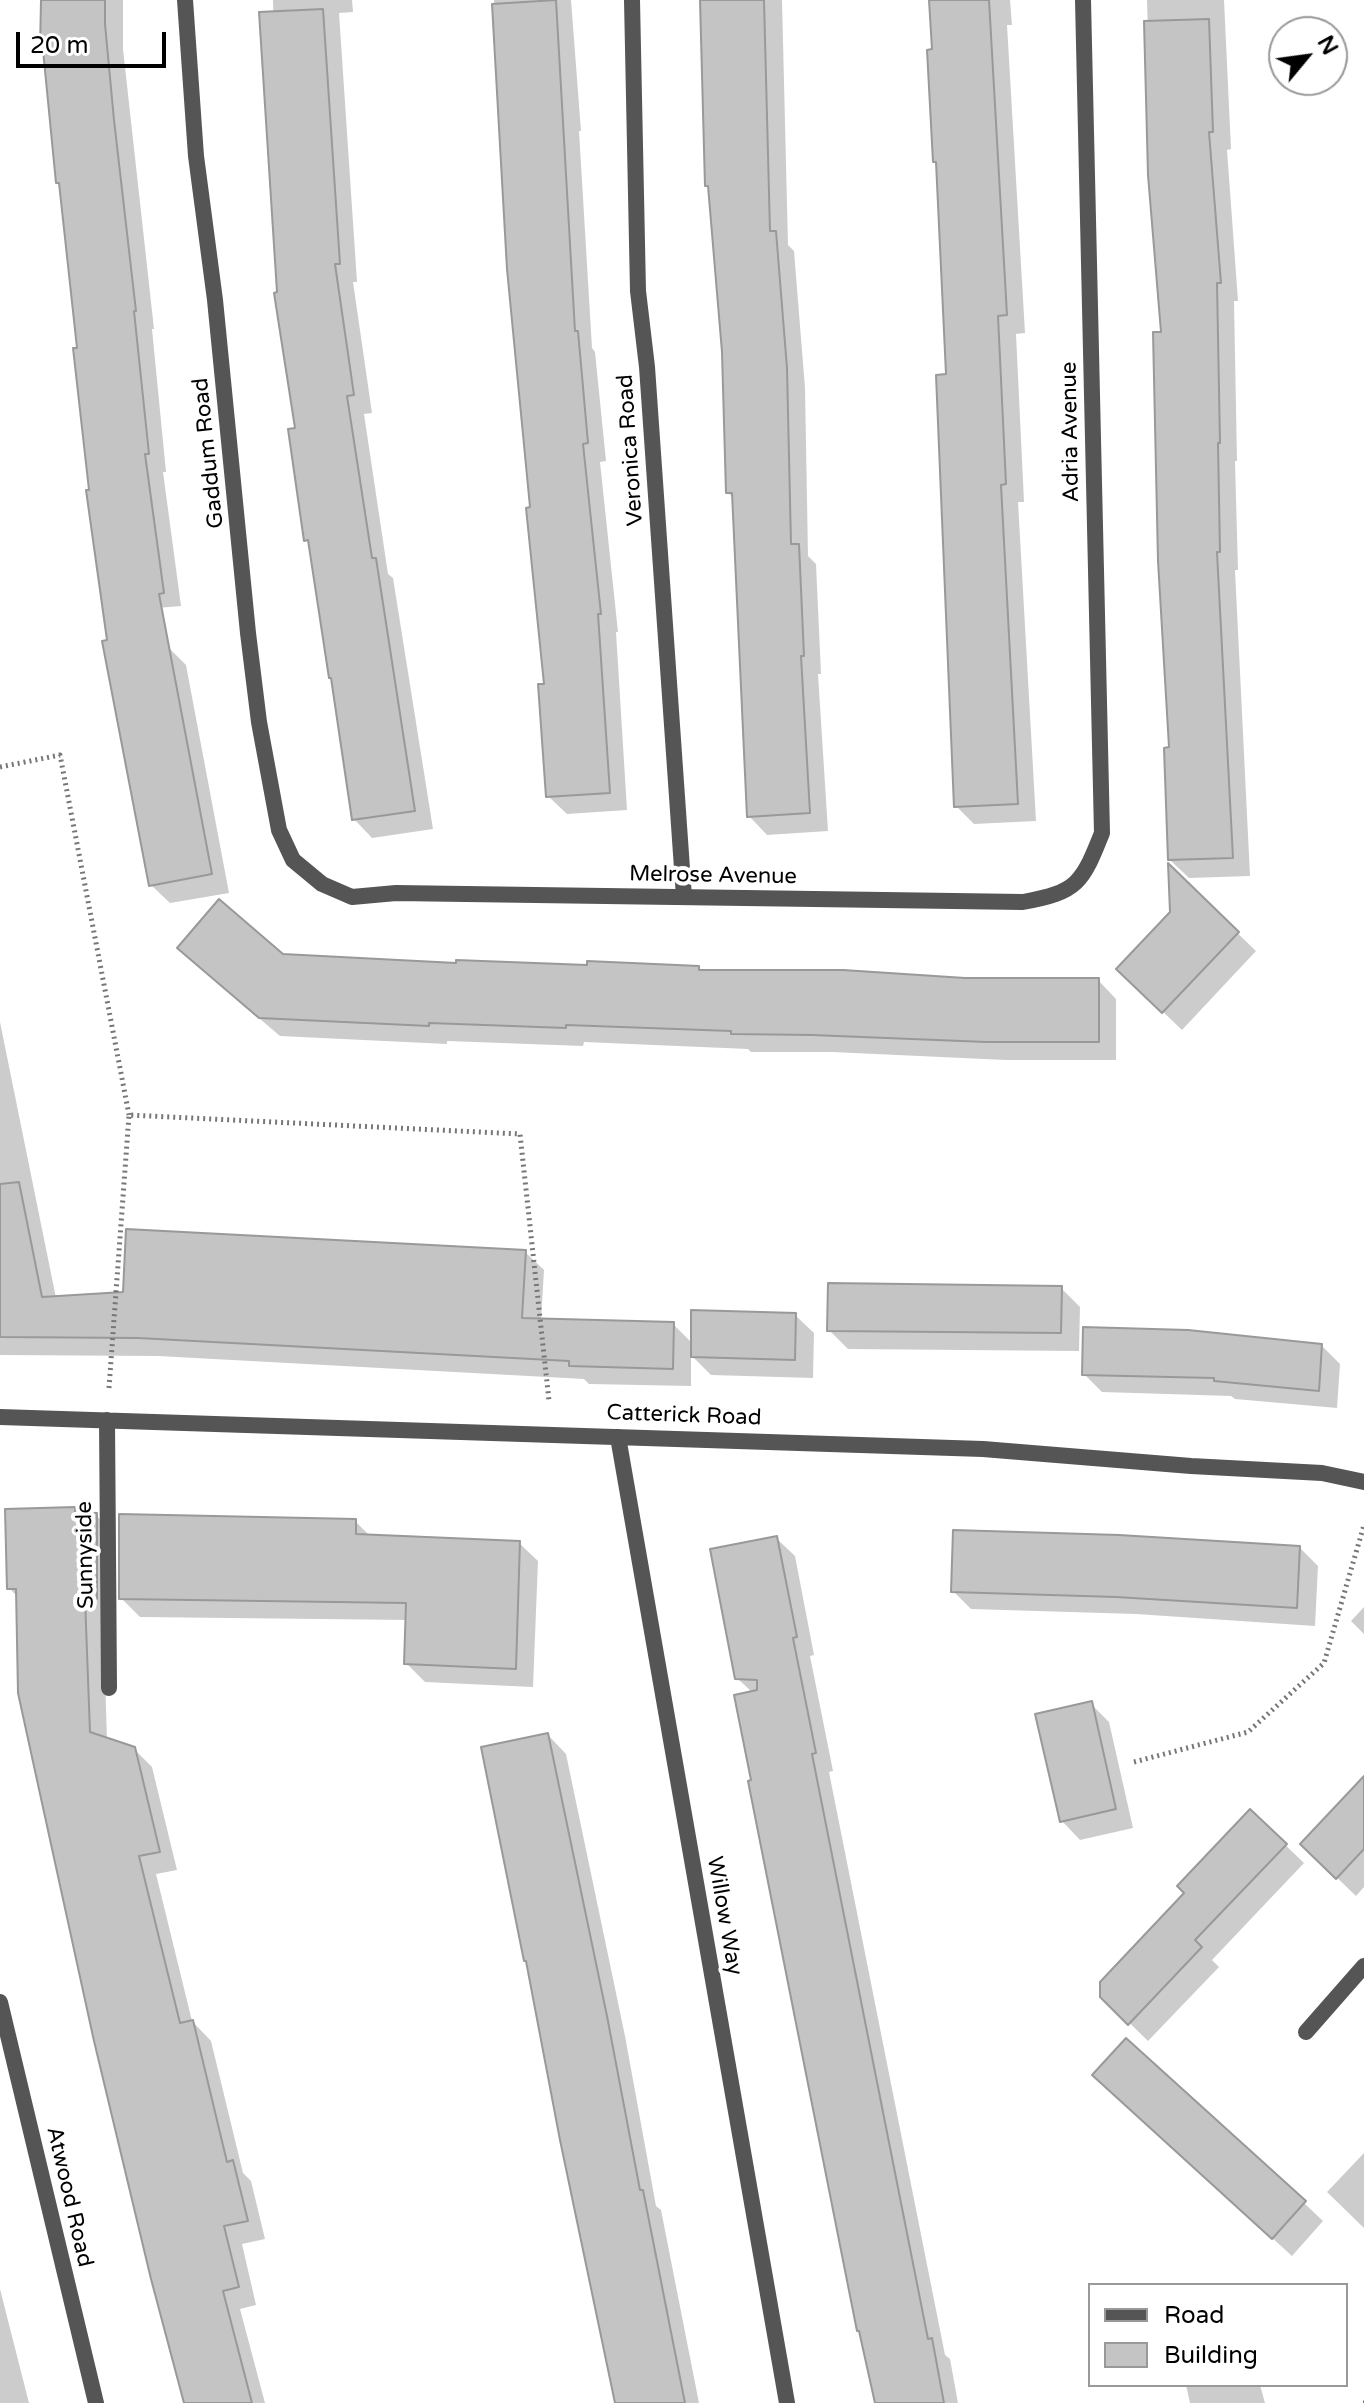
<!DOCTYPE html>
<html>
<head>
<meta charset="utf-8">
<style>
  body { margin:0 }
  #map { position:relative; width:1364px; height:2403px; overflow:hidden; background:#fff; font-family:"Varela Round",sans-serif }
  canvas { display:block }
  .legend { position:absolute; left:1088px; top:2283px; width:260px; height:104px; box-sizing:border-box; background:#fff; border:2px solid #999; margin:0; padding:10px 14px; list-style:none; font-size:24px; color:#000 }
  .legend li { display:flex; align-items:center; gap:16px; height:40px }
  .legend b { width:40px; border:2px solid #999 }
  .north { position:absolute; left:1268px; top:16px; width:80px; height:80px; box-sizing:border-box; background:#fff; border:2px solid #999; border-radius:50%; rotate:61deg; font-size:22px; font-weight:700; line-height:32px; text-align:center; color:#000 }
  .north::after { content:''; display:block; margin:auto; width:28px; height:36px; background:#000; clip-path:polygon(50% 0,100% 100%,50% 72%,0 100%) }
  .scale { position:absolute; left:16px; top:32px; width:150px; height:36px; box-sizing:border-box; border:4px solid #000; border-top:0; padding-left:10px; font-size:24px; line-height:28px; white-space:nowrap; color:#000; -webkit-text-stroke:6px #fff; paint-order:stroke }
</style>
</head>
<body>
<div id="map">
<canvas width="1364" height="2403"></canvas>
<ul class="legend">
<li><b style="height:10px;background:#555"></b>Road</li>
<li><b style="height:22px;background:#c4c4c4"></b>Building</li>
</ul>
<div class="north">N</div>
<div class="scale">20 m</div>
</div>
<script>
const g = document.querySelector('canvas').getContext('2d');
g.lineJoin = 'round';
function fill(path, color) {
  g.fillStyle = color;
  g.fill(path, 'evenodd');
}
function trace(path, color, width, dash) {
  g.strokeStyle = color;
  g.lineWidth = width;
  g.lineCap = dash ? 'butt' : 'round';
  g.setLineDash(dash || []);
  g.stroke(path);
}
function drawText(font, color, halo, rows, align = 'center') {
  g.font = font + ' "Varela Round",sans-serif';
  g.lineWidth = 8;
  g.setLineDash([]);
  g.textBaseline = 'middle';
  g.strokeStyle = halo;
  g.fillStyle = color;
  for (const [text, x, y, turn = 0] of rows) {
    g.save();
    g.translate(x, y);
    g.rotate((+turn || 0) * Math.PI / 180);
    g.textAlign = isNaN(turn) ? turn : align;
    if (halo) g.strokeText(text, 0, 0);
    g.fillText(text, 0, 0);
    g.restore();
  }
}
const shadow = new Path2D(`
  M43,0H123V49L154,329H152L166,472H163L181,606L120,611L91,491L62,186L58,182Z
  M273,0H352L353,12L339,13L357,282H353L372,413L364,414L388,574L393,578L433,829L372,838L354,819L310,544L306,540L297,430L280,294Z
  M494,0H571L581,131H579L592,348L595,352L606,461L600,462L618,632H616L627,810L567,814L548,796L546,686L505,211Z
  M703,0H782L788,245L794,251L805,388L808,556L816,564L821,674H818L828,831L767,835L749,816L734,498L727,492L724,352Z
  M932,0H1010L1012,25H1007L1025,333L1016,334L1024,502H1018L1036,821L974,824L956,806L948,376L938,164L935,161Z
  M1147,0H1224L1231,149L1227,150L1238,301H1234L1237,461H1235L1238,570H1235L1250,876L1189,878L1170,860L1171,749L1163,333L1152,174Z
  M168,647L186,665L229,893L170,903L151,885Z
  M1170,868L1256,951L1182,1030L1137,987L1172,912Z
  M283,956L458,965L698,968L702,972L965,980H1098L1116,999V1060H1006L832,1052H751L748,1049L584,1042L583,1046L447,1041V1044L280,1036L198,966Z
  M0,1022L56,1298L125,1294L525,1252L544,1270L541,1320L673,1324L693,1344L795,1315L814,1333L813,1378L711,1375L691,1355V1386L589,1384L584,1379L158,1356L0,1355Z
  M1061,1288L1080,1307L1079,1351L848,1349L829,1330Z
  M1322,1346L1340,1364L1337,1408L1235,1399L1231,1396L1102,1392L1084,1374Z
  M74,1509L80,1515H96L114,1534L103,1616L107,1740L133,1748L152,1767L177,1870L156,1874L192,2021L211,2041L243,2173L251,2181L265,2239L242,2244L256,2305L240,2309L265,2403H186L18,1597L9,1588Z
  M355,1521L371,1537L519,1543L538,1561L533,1687L425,1682L406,1663L408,1620L140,1617L121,1598Z
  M776,1538L795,1556L814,1655L810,1656L833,1771L829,1772L945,2355L950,2359L958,2403H877L753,1782V1693L737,1678Z
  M1300,1548L1318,1566L1315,1626L1136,1614L971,1609L953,1591Z
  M1364,1607V1634L1351,1621Z
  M1091,1704L1109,1722L1133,1828L1080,1840L1062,1821Z
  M548,1735L566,1754L625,2036L656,2206L661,2210L699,2403H617Z
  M1364,1779V1887L1356,1896L1302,1844Z
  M1250,1811L1304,1863L1212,1960L1219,1967L1148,2041L1102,1996Z
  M1114,2094L1304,2203L1323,2221L1292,2256Z
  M1364,2153V2228L1327,2192Z
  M0,2289L29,2403H0Z
  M1186,2385H1260L1265,2403H1190Z`);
const building = new Path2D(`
  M41,0H105V24L114,120L136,311H134L149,454H145L164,593L159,594L212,874L149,886L102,641L107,640L86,490H89L73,348H77L59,183H56L43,50H40Z
  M556,0L575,331H578L588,443L583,444L601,614H598L610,793L546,797L538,684H544L526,508L530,507L507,269L492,4Z
  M700,0H764L770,231H776L787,368L791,544H799L804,656H801L810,813L747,817L732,493H726L722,352L708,186H705Z
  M929,0H989L1007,315L998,316L1006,484L1001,485L1018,804L954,807L936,375L946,374L936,162H933L927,50L932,49Z
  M323,9L340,264H335L354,395L347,396L372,558H376L415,811L352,820L331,678H329L308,540L304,541L288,429L295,428L274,293L277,292L259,12Z
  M1209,19L1213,132H1209L1221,283H1217L1220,443H1218L1220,552H1217L1233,858L1168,860L1164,748L1169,747L1158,561L1153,332H1161L1148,175L1144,21Z
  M1168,863L1239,932L1162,1013L1116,969L1170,912Z
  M219,899L283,954L456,963V960L587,965V961L699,966V970H843L965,978H1099V1042H986L812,1035L731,1034V1031L566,1025V1028L429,1023V1026L259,1018L177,948Z
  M19,1182L42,1297L123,1292L126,1229L526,1250L522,1318L674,1322L673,1369L569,1366V1361L138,1338L0,1337V1184Z
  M828,1283L1062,1286L1061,1333L827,1331Z
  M691,1310L796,1313L795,1360L691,1357Z
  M1083,1327L1188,1330L1322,1344L1319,1391L1214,1381V1378L1082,1375Z
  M75,1507V1512L97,1513V1599L85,1598L90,1732L135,1747L160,1852L139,1856L180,2023L193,2020L227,2162L233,2160L248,2221L224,2226L239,2287L223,2291L252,2403H184L151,2279L94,2041L18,1693L16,1589H7L5,1509Z
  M119,1514L356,1519V1534L520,1541L516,1669L404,1664L406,1603L119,1599Z
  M953,1530L1119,1535L1300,1546L1297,1608L1116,1597L951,1592Z
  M777,1536L797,1637L793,1638L816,1753L812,1754L928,2339L932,2338L944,2403H875L859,2331H857L748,1781L751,1780L734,1695L757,1690V1680L735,1679L710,1549Z
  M1092,1701L1116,1809L1060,1822L1035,1714Z
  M548,1733L607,2016L640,2190H643L685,2403H615L560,2140L526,1961H524L481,1747Z
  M1364,1776V1849L1336,1879L1300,1844Z
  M1250,1809L1287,1844L1195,1940L1202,1947L1128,2025L1100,1997V1982L1184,1893L1177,1886Z
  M1126,2038L1306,2201L1272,2239L1092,2075Z`);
const path = new Path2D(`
  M0,767L60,755L129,1115
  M109,1388L129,1115L520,1134L549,1401
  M1134,1762L1248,1732L1324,1663L1364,1525
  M1363,2403H1364`);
const minor = new Path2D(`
  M185,0L196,156L215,300L248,633L259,722L279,830L293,860L322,884L352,897L396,893L1023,902C1078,892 1082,883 1102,833L1083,0
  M632,0L638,291L647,367L684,897
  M0,1417L983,1449L1191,1466L1322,1473L1364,1482
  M107,1420L109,1688
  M618,1437L787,2403
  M0,2002L96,2403
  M1306,2032L1364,1966`);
const streetNames = [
  ["Adria Avenue",1071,432,-91],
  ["Veronica Road",631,450,-94],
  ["Gaddum Road",209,453,-96],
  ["Melrose Avenue",713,876,1],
  ["Catterick Road",684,1416,2],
  ["Sunnyside",86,1555,-91],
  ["Willow Way",724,1916,80],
  ["Atwood Road",69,2197,77]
];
fill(shadow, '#0003');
fill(building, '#c4c4c4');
trace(building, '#999', 2);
trace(path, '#777', 5, [2, 4]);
trace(minor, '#555', 16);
drawText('22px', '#000', '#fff', streetNames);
</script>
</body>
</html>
